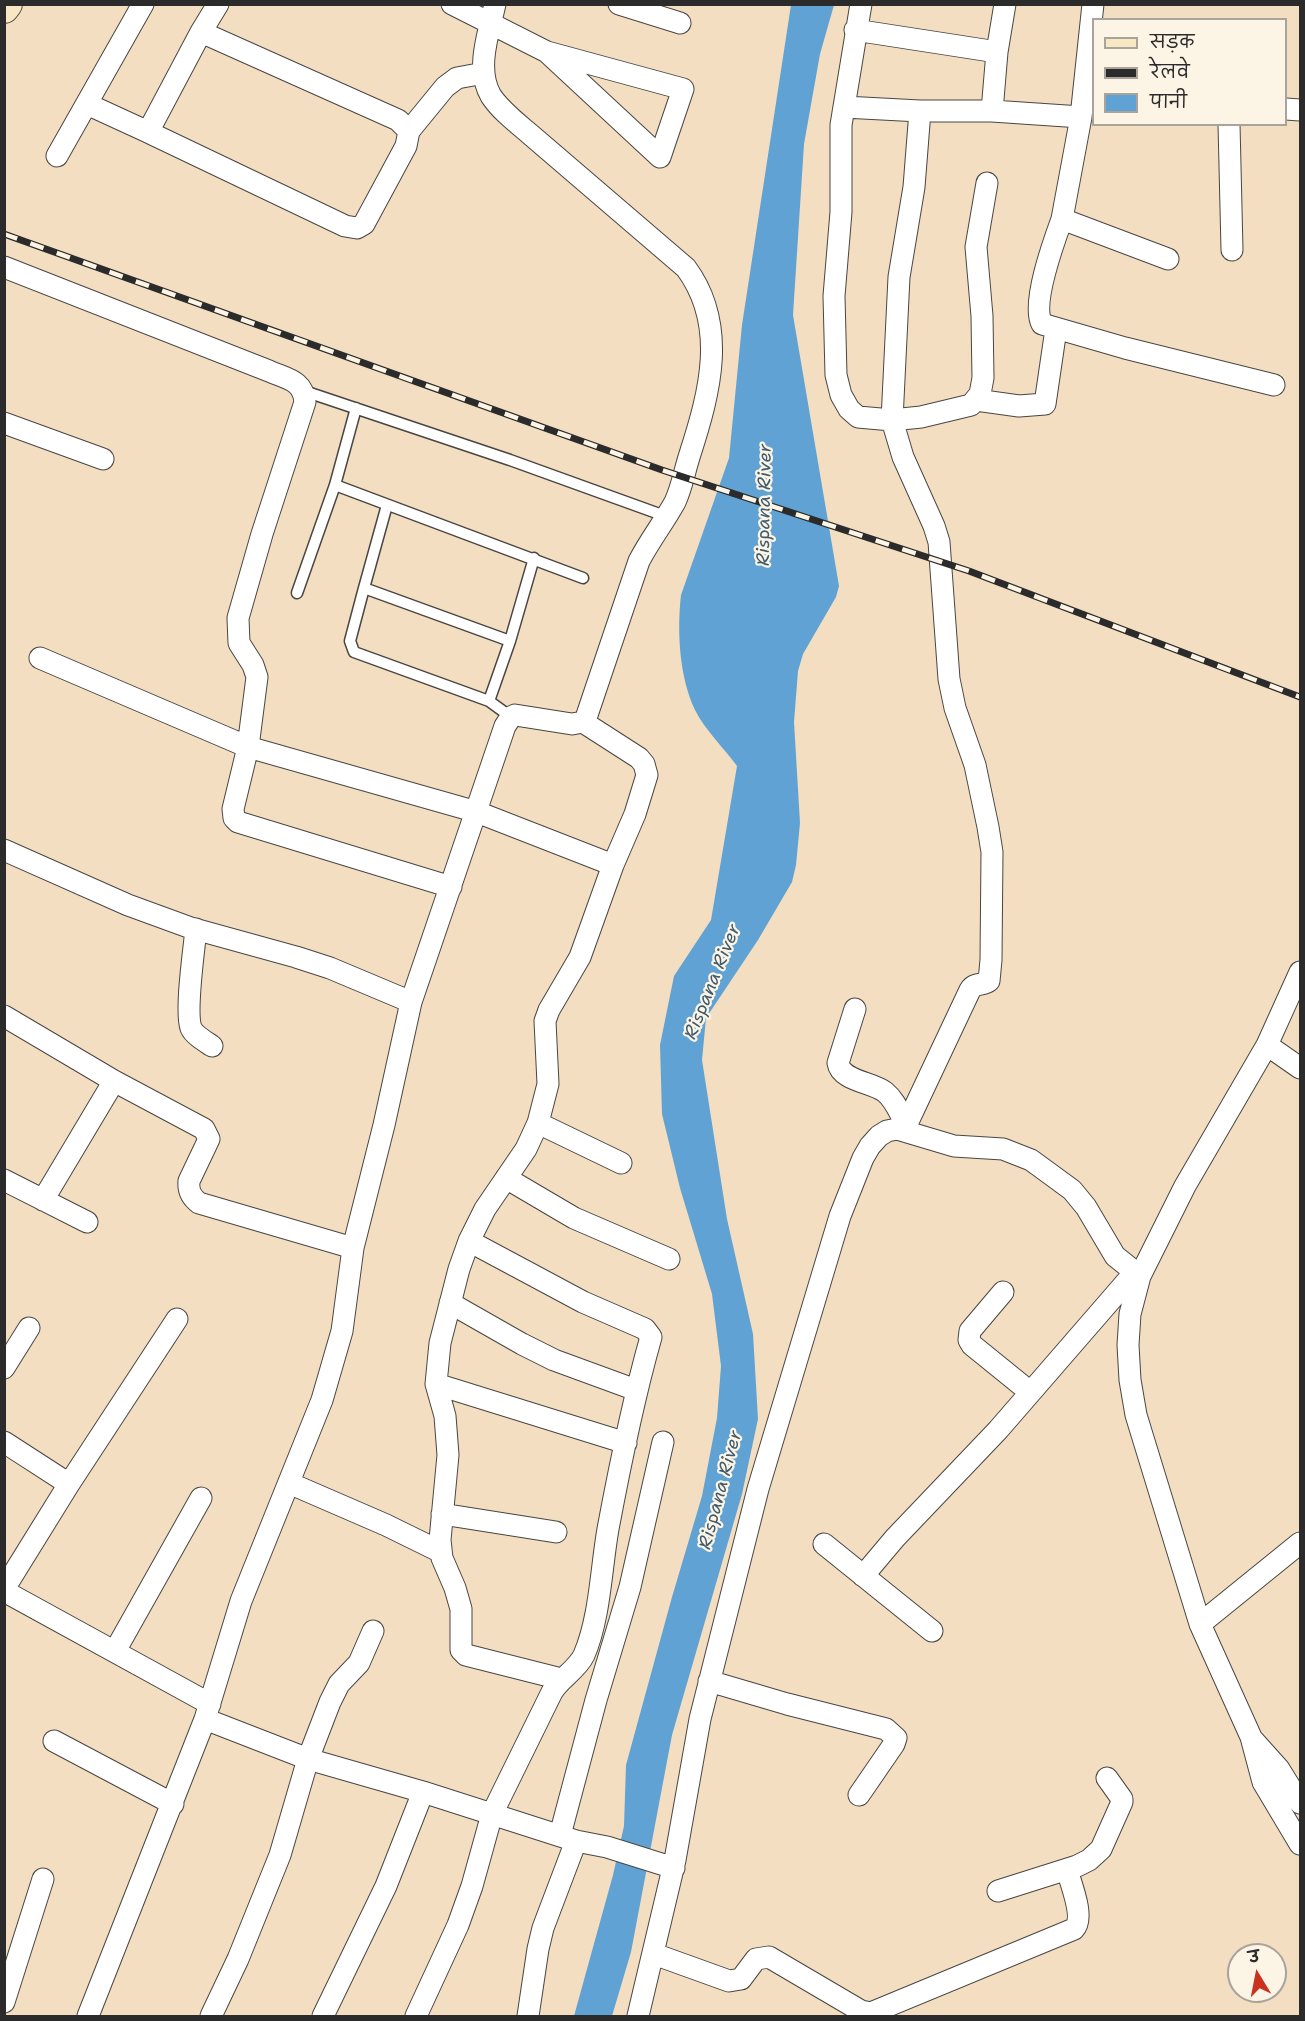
<!DOCTYPE html>
<html>
<head>
<meta charset="utf-8">
<style>
  body { margin:0 }
  #map { position:relative; width:1305px; height:2021px; overflow:hidden; background:#f3dec1; font-family:"Shantell Sans","Playpen Sans Deva",sans-serif }
  canvas { display:block }
  .frame { position:absolute; inset:0; border:6px solid #2b2b2b; pointer-events:none }
  .legend { position:absolute; left:1092px; top:18px; width:195px; height:108px; box-sizing:border-box; background:#fcf5e5; border:2px solid #a8a49b; margin:0; padding:8px 10px; list-style:none; font-size:18px; color:#2b2b2b }
  .legend li { display:flex; align-items:center; gap:12px; height:30px }
  .legend b { width:30px; border:2px solid #a8a49b }
  .north { position:absolute; left:1227px; top:1943px; width:60px; height:60px; box-sizing:border-box; background:#fcf5e5; border:2px solid #a8a49b; border-radius:50%; rotate:350deg; font-size:16px; font-weight:700; line-height:24px; text-align:center; color:#2b2b2b }
  .north::after { content:''; display:block; margin:auto; width:21px; height:27px; background:#c8321e; clip-path:polygon(50% 0,100% 100%,50% 72%,0 100%) }
</style>
</head>
<body>
<div id="map">
<canvas width="1305" height="2021"></canvas>
<div class="frame"></div>
<ul class="legend">
<li><b style="height:8px;background:#f7e8c3"></b>सड़क</li>
<li><b style="height:8px;background:#2b2b2b"></b>रेलवे</li>
<li><b style="height:16px;background:#5fa2d3"></b>पानी</li>
</ul>
<div class="north">उ</div>
</div>
<script>
const g = document.querySelector('canvas').getContext('2d');
g.lineJoin = 'round';
function fill(path, color) {
  g.fillStyle = color;
  g.fill(path, 'evenodd');
}
function trace(path, color, width, dash) {
  g.strokeStyle = color;
  g.lineWidth = width;
  g.lineCap = dash ? 'butt' : 'round';
  g.setLineDash(dash || []);
  g.stroke(path);
}
function drawText(font, color, halo, rows, align = 'center') {
  g.font = font + ' "Shantell Sans",sans-serif';
  g.lineWidth = 4.5;
  g.setLineDash([]);
  g.textBaseline = 'middle';
  g.strokeStyle = halo;
  g.fillStyle = color;
  for (const [text, x, y, turn = 0] of rows) {
    g.save();
    g.translate(x, y);
    g.rotate((+turn || 0) * Math.PI / 180);
    g.textAlign = isNaN(turn) ? turn : align;
    if (halo) g.strokeText(text, 0, 0);
    g.fillText(text, 0, 0);
    g.restore();
  }
}
const water = new Path2D(`
  M791,5H834L820,54L804,144L793,315L839,586L836,597L803,654L798,671L794,722L800,823L796,865L792,882L758,940L706,1018L702,1060L727,1219L753,1334L758,1419L742,1494L672,1735L631,1952L612,2016H574L613,1875L624,1826L626,1765L672,1597L702,1496L717,1418L721,1366L712,1294L680,1188L662,1114L660,1045L674,976L711,920L737,766C724,748 705,730 695,710C679,676 677,631 681,595L729,458L742,325Z`);
const lane = new Path2D(`
  M304,391L510,460L665,516
  M335,485L583,578
  M387,505L364,588L510,641
  M364,588L350,641L354,652L489,701L511,717
  M297,593L335,485L356,408
  M489,701L510,641L534,558`);
const street = new Path2D(`
  M218,4L201,32L398,120L409,131
  M452,4L547,52L683,89L660,157L547,52
  M619,4L680,23
  M861,4L841,125V212L834,296L836,375L841,395L849,409L858,417L892,420L921,417L971,405L980,394L983,378L982,316L976,247L987,183
  M1093,4L1081,117L1062,219L1168,259
  M855,30L997,52
  M87,104L148,132L201,32
  M844,107L920,111H992L1081,117
  M1286,109L1300,110
  M992,111L997,52L1005,4
  M1229,124L1232,250
  M148,132L345,226L357,228L364,224L406,146L409,131L445,87L457,78L484,73
  M57,156L143,4
  M1062,219C1054,241 1031,304 1042,324L1125,348L1274,385
  M4,267L269,371C287,379 303,380 305,402L262,534L238,618L239,643L253,665L257,677L248,747L233,809L234,818L238,822L451,887
  M976,400L1019,406L1045,404L1056,329
  M4,423L103,459
  M40,658L248,747L477,812L613,865
  M4,850L128,905L191,928L296,957L330,968L411,1002
  M196,929C194,950 185,1011 191,1028C194,1035 206,1042 212,1046
  M1300,972L1267,1045L1185,1186L1140,1276L1130,1314L1128,1345L1130,1380L1136,1415L1200,1624L1251,1737L1263,1782L1300,1844
  M855,1009L838,1063C841,1081 872,1082 885,1092C895,1100 900,1114 906,1124
  M4,1016L114,1081L204,1129L209,1139L189,1181C188,1191 191,1197 199,1203L353,1248
  M1267,1045L1300,1068
  M538,1123L621,1163
  M904,1130L970,990C975,982 983,986 989,981L991,960L992,852L988,827L975,765L955,708L949,679L939,542L934,526L903,457L892,420L899,277L914,187L920,111
  M506,1178L574,1218L669,1259
  M4,1180L87,1222
  M43,1200L114,1081
  M1003,1292L970,1331L969,1340L972,1345L1030,1392
  M450,1303L522,1344L554,1360L636,1390
  M4,1368L29,1328
  M436,1384L626,1443
  M4,1442L69,1484
  M289,1483L386,1525L441,1552
  M442,1514L556,1532
  M824,1544L932,1631
  M863,1576L895,1538L998,1430L1135,1272
  M4,1589L69,1484L177,1319
  M4,1591L210,1704
  M1200,1624L1300,1543
  M115,1651L201,1498
  M561,1679L466,1655L461,1650V1609L455,1588L442,1558L440,1540L448,1455L445,1416L436,1384L440,1343L459,1269L469,1241L485,1209L526,1149L538,1123L548,1084L545,1021L549,1010L580,957L613,865L635,814L647,775L644,764L639,758L583,722
  M709,1681L787,1704L886,1729L896,1738L894,1744L859,1795
  M205,1719L308,1759L423,1792
  M1253,1740L1279,1769L1300,1803
  M54,1741L173,1804
  M560,1835L596,1700L630,1587L663,1442
  M998,1891L1077,1866L1089,1860L1101,1849L1122,1802V1799L1107,1778
  M654,1954L729,1981L741,1979L756,1959L769,1957L861,2011L871,2013L1074,1929C1085,1918 1071,1884 1067,1870
  M4,2002L43,1879
  M88,2016L205,1719L241,1601L322,1400L342,1331L353,1248L384,1125L411,1002L505,726L511,717L515,715L572,724L583,722L586,718L639,561C650,540 664,522 675,502C682,487 685,469 690,454C710,392 728,325 686,268L531,135C517,123 501,111 491,96C475,69 489,32 495,4
  M211,2016L238,1959L280,1855L308,1759L330,1702L339,1684L359,1663L373,1631
  M323,2016L386,1886L423,1792L576,1841L607,1847L674,1868
  M416,2016L458,1925L472,1886L492,1814L552,1692C560,1678 577,1670 584,1655C600,1618 601,1569 608,1529C620,1465 633,1400 651,1337L645,1329L583,1302L469,1241
  M528,2016L538,1949L543,1928L576,1841
  M638,2016L675,1860L700,1719L758,1489L840,1216L863,1158L870,1146L879,1136L887,1131L897,1129L954,1146L1003,1149L1031,1160L1072,1190L1086,1207L1115,1256L1140,1276`);
const secondary = new Path2D(`
  M4,8L7,4`);
const rail = new Path2D(`
  M4,234L662,470L969,571L1300,697`);
const waterNames = [
  ["Rispana River",765,505,-89],
  ["Rispana River",713,982,-68],
  ["Rispana River",721,1490,-75]
];
fill(water, '#5fa2d3');
trace(lane, '#494642', 13);
trace(street, '#494642', 23);
trace(secondary, '#494642', 32);
trace(lane, '#fff', 10);
trace(street, '#fff', 21);
trace(secondary, '#f7e8c3', 30);
trace(rail, '#2b2b2b', 7);
trace(rail, '#fcf5e5', 4.5, [14]);
drawText('italic 18px', '#405b6e', '#fcf5e5', waterNames);
</script>
</body>
</html>
